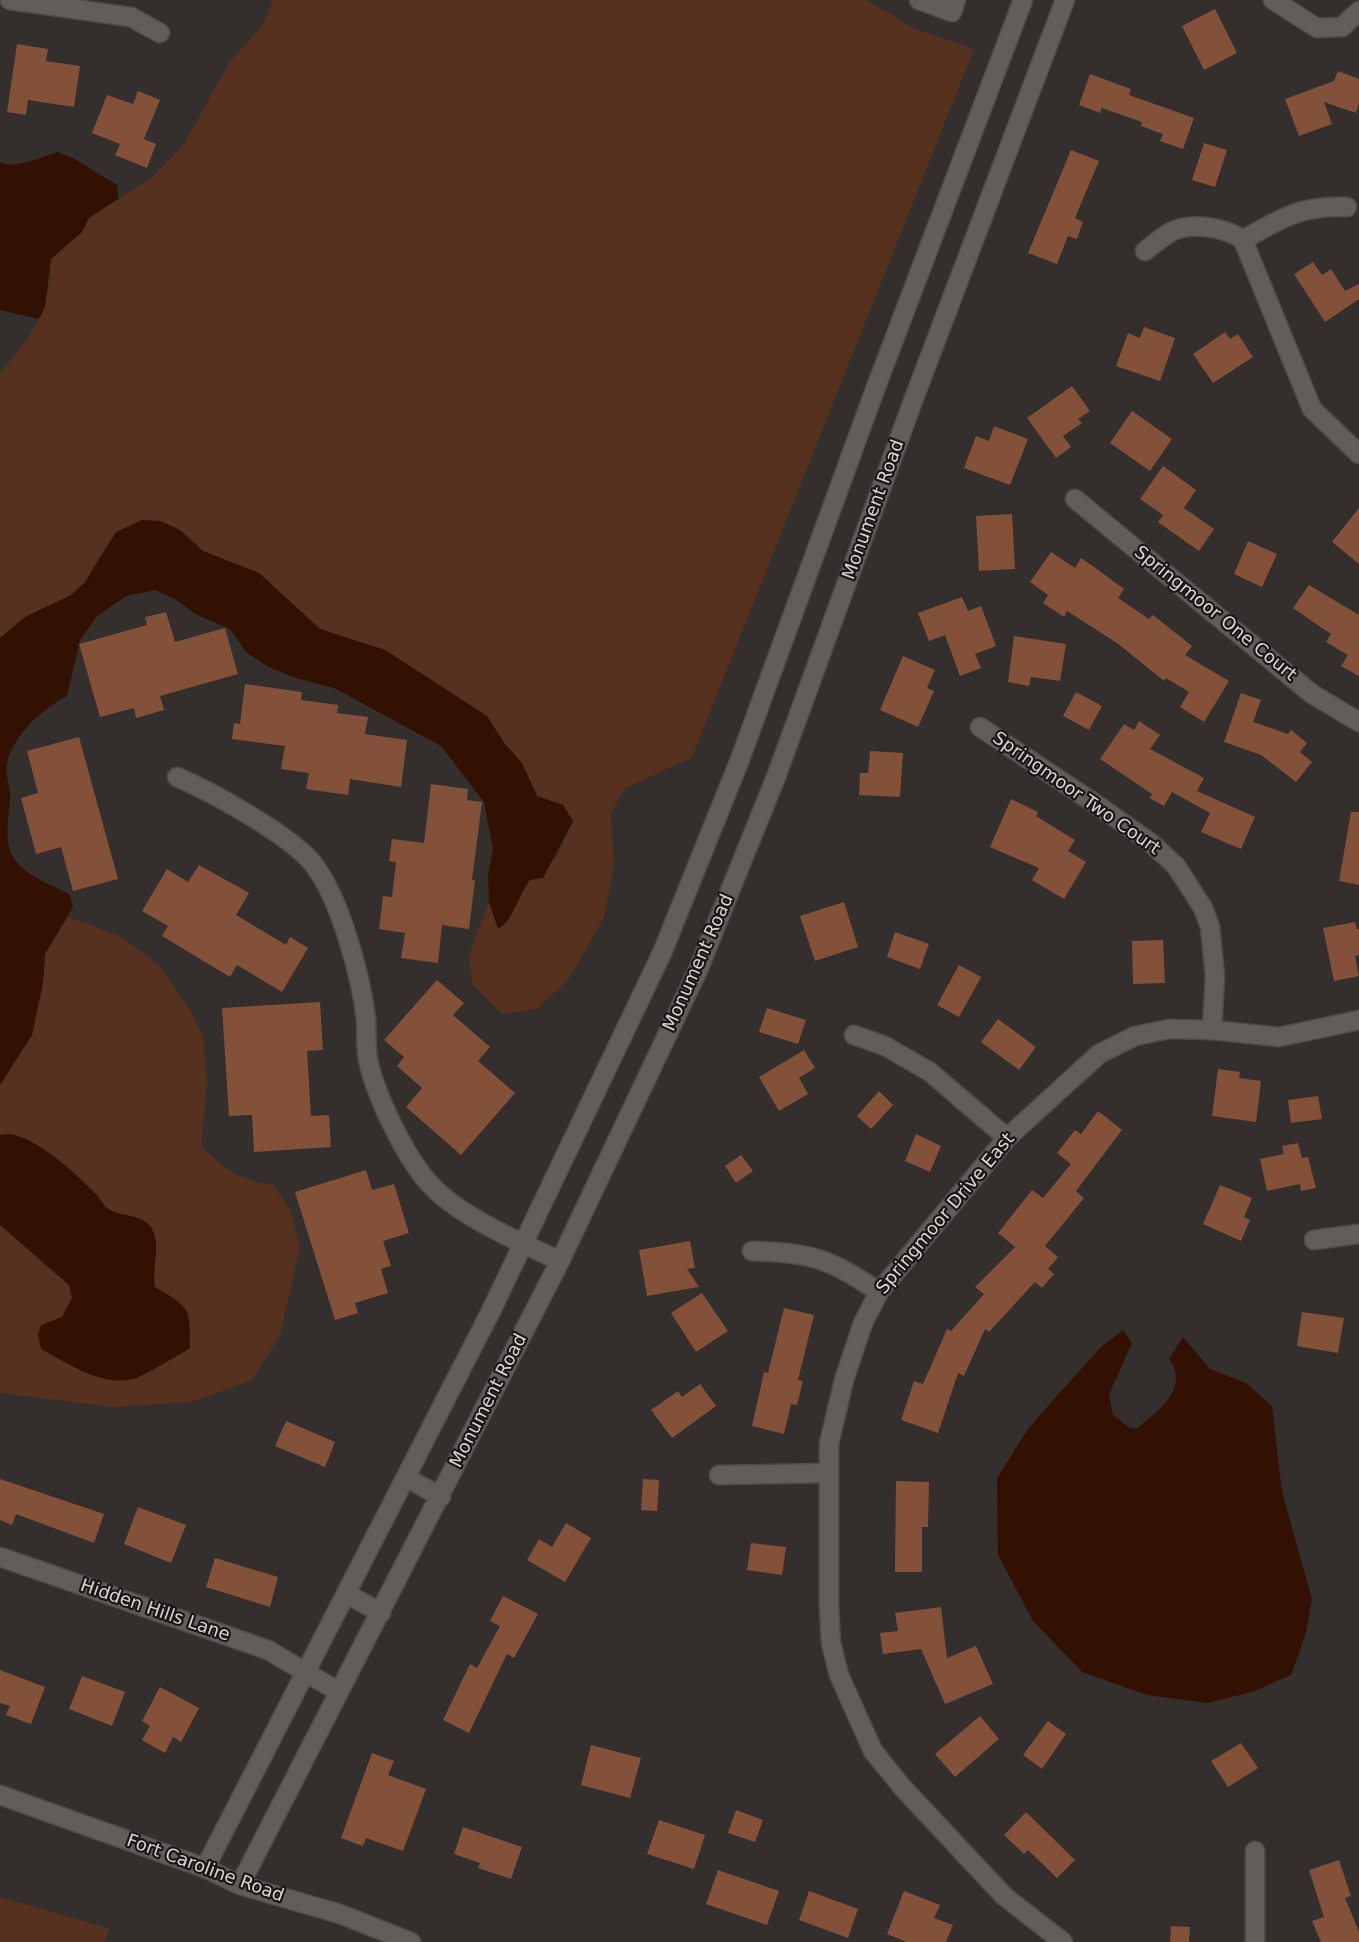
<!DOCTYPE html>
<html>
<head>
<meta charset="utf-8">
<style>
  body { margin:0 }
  canvas { display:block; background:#342e2c }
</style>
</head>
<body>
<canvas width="1359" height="1942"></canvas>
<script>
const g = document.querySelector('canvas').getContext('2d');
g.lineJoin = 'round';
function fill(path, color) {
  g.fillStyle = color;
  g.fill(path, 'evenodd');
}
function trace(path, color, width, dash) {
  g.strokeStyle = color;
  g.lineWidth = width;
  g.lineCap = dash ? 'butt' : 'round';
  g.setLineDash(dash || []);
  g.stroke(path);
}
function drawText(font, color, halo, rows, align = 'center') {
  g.font = font + ' "DejaVu Sans",sans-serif';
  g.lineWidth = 4.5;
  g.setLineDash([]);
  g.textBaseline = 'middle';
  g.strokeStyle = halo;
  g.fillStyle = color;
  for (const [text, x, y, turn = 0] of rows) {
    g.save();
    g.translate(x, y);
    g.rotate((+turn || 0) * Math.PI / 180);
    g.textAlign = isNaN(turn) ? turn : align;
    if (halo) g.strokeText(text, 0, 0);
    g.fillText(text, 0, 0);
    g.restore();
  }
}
const green = new Path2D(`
  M273,0H866L917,30L974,49L692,757L624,789L611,814L614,866L604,917L569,979L537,1009L502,1014L472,984L469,955L489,902L498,929L507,923L522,891L530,880L557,856L573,821L563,805L537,796L522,763L505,744L487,716L385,650L320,629L259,573L203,551L180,530L160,521L141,520L100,556L85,582L71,595L25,617L0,638V373C34,332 49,314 51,259L82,232L89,218L150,179L183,146L229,63L263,25Z
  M68,917L121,937L159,965L191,1012L203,1037L207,1084L201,1146C224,1168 239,1181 272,1184L290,1209L300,1246L280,1336L252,1380L191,1402L113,1407L0,1393V1085L32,1035L43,983L45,954Z
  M0,1897L110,1929L104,1942H0Z`);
const water = new Path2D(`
  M57,152L73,158L117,185L118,199L89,218L82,232L51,259L45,307L39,319L0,310V162C14,170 42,157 57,152Z
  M142,520L160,521L180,530L203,551L259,573L320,629L385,650L487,716L505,744L522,763L537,796L563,805L573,821L543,878L530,880C518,896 514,919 498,929L489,902L488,876L493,849L484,802L441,746L336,689L290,676L267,666L246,652L230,629L195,614L175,599L155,590L126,596L96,617L80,640L67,696C42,709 14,734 7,763C4,774 12,788 10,800C9,817 4,838 12,855C21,874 52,885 69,894L73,907L45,954L43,983L32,1035L0,1085V638L25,617L71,595L85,582L116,532Z
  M10,1134C39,1139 75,1173 96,1194C100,1198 103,1205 107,1208C120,1218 144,1213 152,1229C161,1246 152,1267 155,1287C191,1308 190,1308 190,1348C179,1355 142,1377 133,1379C102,1387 67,1363 41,1349L38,1334L41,1325L62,1317L72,1298L69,1285L0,1225V1135Z
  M1123,1330L1132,1343L1109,1394L1113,1415L1130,1428H1137C1159,1411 1190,1388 1169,1359L1183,1337L1210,1369L1246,1383L1272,1406L1282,1492L1312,1599L1306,1633L1291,1675L1252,1692L1207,1703L1147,1695L1082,1672L1033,1621L998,1555L997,1478L1028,1429L1054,1399L1102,1346Z`);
const building = new Path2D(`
  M1215,9L1237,53L1204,70L1182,26Z
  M17,44L48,49L46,61L80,66L74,107L28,100L26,115L7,112Z
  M1338,71L1359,79V103L1356,113L1324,102L1332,124L1299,136L1285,99L1334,81Z
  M1090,74L1131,89L1129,95L1194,118L1183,149L1160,141L1163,134L1141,126L1142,122L1102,108L1100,113L1079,105Z
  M138,91L160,100L144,139L156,144L147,168L115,155L120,144L92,133L107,95L133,104Z
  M1204,143L1227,150L1215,187L1192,180Z
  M1071,150L1099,161L1075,218L1083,222L1077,239L1068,236L1057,264L1028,253Z
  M1313,262L1322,275L1331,269L1345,291L1359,284V299L1325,322L1294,274Z
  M1144,327L1175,338L1160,381L1116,366L1128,333L1140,338Z
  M1225,332L1230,339L1238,334L1253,357L1213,383L1193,354Z
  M1072,386L1090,411L1078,419L1082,423L1063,436L1071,447L1056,458L1027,418Z
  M1132,411L1172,439L1150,471L1110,443Z
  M994,426L1028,439L1010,485L964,468L976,436L989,441Z
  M1163,466L1196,490L1184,508L1214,529L1199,551L1158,522L1163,515L1140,499Z
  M1359,508V564L1332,542Z
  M1012,514L1015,569L979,571L976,516Z
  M1248,541L1277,554L1262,587L1234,574Z
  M1051,552L1075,568L1081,558L1097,569L1124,589L1118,598L1149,619L1153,615L1192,646L1185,655L1229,681L1204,722L1180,707L1189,692L1166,678L1164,681L1117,643L1067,611L1064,617L1043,603L1048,595L1030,582Z
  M1309,585L1359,615V676L1341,666L1348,655L1326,642L1331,634L1293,608Z
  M962,597L968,611L981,606L996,646L975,654L981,668L960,676L945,635L929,641L918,613Z
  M166,612L175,642L225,628L238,674L160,696L164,710L136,718L134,708L100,717L79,644L147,625L145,617Z
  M1014,636L1066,644L1060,681L1031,677L1029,686L1008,682Z
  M903,656L935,670L927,688L934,691L918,727L880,710Z
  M245,684L302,692L301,700L338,705L337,713L368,717L365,734L407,740L401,787L350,779L348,795L306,789L309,773L281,769L285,746L232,739L234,723L240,724Z
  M1076,692L1102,706L1089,730L1063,716Z
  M1241,693L1261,700L1253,722L1288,734L1291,730L1307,743L1300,752L1312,762L1296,782L1261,755L1224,742Z
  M1139,721L1160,735L1150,749L1204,778L1197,791L1255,817L1241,849L1201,832L1210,813L1172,792L1164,806L1150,798L1152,794L1100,759L1124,724L1134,730Z
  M79,737L118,879L73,891L61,847L36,854L21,798L38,793L27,751Z
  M870,751L903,753L900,797L859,795L860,773H868Z
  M431,784L468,789L467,800L482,802L472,880H475L469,929L442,925L438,963L401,958L405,933L379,929L383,896L392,897L396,862L389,861L392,839L424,843Z
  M1011,799L1038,812L1036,816L1075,840L1068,851L1086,862L1064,899L1032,880L1039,868L990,847Z
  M1351,812H1359V885L1339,881Z
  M199,865L249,893L236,915L286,945L290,937L308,948L282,992L237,965L230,977L162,936L168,926L142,911L167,869L188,882Z
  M844,902L858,947L815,961L800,916Z
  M1355,922L1357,929H1359V955L1355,956L1359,976L1334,981L1323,928Z
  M895,932L929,944L920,969L887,957Z
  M1163,940L1165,983L1133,984L1132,941Z
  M959,965L981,977L959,1017L937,1005Z
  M437,980L464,1003L453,1015L490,1047L478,1061L515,1093L461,1155L406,1107L422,1088L397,1066L404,1057L384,1040Z
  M320,1002L323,1050L307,1051L311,1116L329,1115L331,1147L254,1152L252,1115L229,1116L222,1008Z
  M767,1008L806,1020L798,1044L759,1032Z
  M998,1019L1036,1047L1019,1070L981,1042Z
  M804,1050L815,1068L799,1078L808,1094L779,1111L759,1077Z
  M1218,1069L1240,1072L1239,1078L1261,1081L1256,1122L1212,1116Z
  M879,1091L893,1105L871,1129L857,1116Z
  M1318,1096L1322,1119L1291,1123L1288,1100Z
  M1098,1111L1122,1130L1076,1191L1084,1198L1045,1246L1058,1257L1048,1269L1054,1274L1042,1288L1035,1282L989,1332L985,1329L964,1376L958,1373L938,1433L901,1420L914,1381L923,1384L947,1329L951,1331L984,1294L975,1287L1015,1247L998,1233L1032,1190L1043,1198L1071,1164L1057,1153L1075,1130L1081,1134Z
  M916,1134L941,1146L930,1172L905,1161Z
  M1298,1143L1302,1158L1308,1157L1316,1188L1301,1191L1300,1184L1267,1191L1260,1159L1284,1154L1282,1146Z
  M741,1155L753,1171L736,1183L725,1166Z
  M366,1170L372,1190L394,1184L409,1233L383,1241L391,1266L381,1269L388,1293L355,1303L358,1313L335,1320L295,1192Z
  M1220,1185L1252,1198L1244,1217L1250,1220L1241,1241L1203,1224Z
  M690,1241L695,1268L687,1269L699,1287L647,1296L639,1250Z
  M702,1293L728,1331L696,1352L671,1313Z
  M784,1308L814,1315L798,1380L803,1381L797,1405L791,1404L784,1434L752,1426L764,1372L768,1373Z
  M1302,1312L1344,1318L1338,1353L1297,1346Z
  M700,1384L716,1406L672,1438L651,1410L678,1391L682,1397Z
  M286,1421L335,1442L325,1467L275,1446Z
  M0,1479L104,1514L94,1543L16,1514L12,1525L0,1520Z
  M643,1479L659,1480L657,1511L641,1510Z
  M896,1481L929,1482L928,1527H922V1572H895Z
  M138,1507L186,1525L171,1563L124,1544Z
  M566,1523L591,1538L565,1582L527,1560L539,1539L552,1547Z
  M751,1543L786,1547L782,1575L747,1570Z
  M215,1558L278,1577L270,1607L206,1587Z
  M503,1596L538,1614L514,1658L507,1654L469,1733L443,1720L470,1664L477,1668L500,1626L490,1621Z
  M941,1607L947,1658L976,1646L993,1684L945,1704L921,1649L883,1654L880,1633L898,1631L895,1613Z
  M0,1670L45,1687L31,1724L6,1715L10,1706L0,1703Z
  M82,1676L125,1692L112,1726L69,1709Z
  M160,1687L199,1708L181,1742L173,1737L165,1753L142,1740L150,1726L142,1721Z
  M980,1716L999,1739L955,1777L935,1754Z
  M1048,1721L1066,1734L1042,1769L1023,1755Z
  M1241,1743L1258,1768L1228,1787L1211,1761Z
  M591,1745L641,1758L630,1798L581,1785Z
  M372,1753L394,1761L388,1775L426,1789L403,1851L366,1838L363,1846L341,1838Z
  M736,1810L763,1820L755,1842L728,1833Z
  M1026,1812L1075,1860L1057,1878L1028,1850L1024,1854L1004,1835Z
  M659,1820L705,1835L694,1869L647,1854Z
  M463,1827L522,1847L511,1879L478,1868L480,1863L454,1854Z
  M1339,1860L1351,1896L1345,1898L1359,1932V1942H1321L1312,1921L1324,1917L1309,1870Z
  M718,1870L779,1891L767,1925L706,1904Z
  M809,1891L858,1909L848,1938L799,1920Z
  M904,1891L940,1905L934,1918L953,1925L946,1942H907L887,1934Z
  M1171,1926L1190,1927L1189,1942H1170Z`);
const minor = new Path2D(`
  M10,0L131,17L160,33
  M919,0L952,12L956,0
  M1273,0L1317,28L1342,27L1359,11
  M1243,240L1312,409L1359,454
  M1243,240C1281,218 1302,205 1347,207
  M1145,251C1153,245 1161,238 1169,233C1189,221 1225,227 1243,240
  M1075,499L1312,694L1359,722
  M980,727L1103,809L1151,843L1176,866L1203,908L1210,927L1215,976L1212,1030
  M177,777C212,792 292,836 314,865C340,899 361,976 366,1019C367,1034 365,1050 369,1064C377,1098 405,1156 428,1182C456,1215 520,1242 560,1261
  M854,1035L885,1046L930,1072L1007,1138
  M1314,1240L1359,1234
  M752,1251C812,1253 829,1258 879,1292
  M719,1475L829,1473
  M407,1478L441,1497
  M0,1557L268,1650L339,1692
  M347,1594L381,1613
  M0,1795L205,1868L240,1885L340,1914L411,1942
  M205,1868L491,1311L662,953L739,762L876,387L1023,0
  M240,1885L560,1261L698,970L776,777L913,401L1065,0
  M1063,1942L1004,1896L903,1788L873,1751L839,1675L831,1643L829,1607V1444L844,1380L863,1323L879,1292L1007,1138L1099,1054L1135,1036L1169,1029L1212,1030L1279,1037L1359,1020
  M1255,1942V1851`);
const streetNames = [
  ["Monument Road",874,510,-70],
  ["Springmoor One Court",1215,614,39],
  ["Springmoor Two Court",1076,794,35],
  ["Monument Road",699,963,-66],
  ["Springmoor Drive East",946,1214,-50],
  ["Monument Road",489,1401,-63],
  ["Hidden Hills Lane",155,1611,19],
  ["Fort Caroline Road",205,1869,20]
];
fill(green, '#573120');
fill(water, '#321002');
fill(building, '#83503a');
trace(minor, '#514b4a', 21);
trace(minor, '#635d5a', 18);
drawText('18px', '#d9d5d4', '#1a1716', streetNames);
</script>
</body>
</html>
